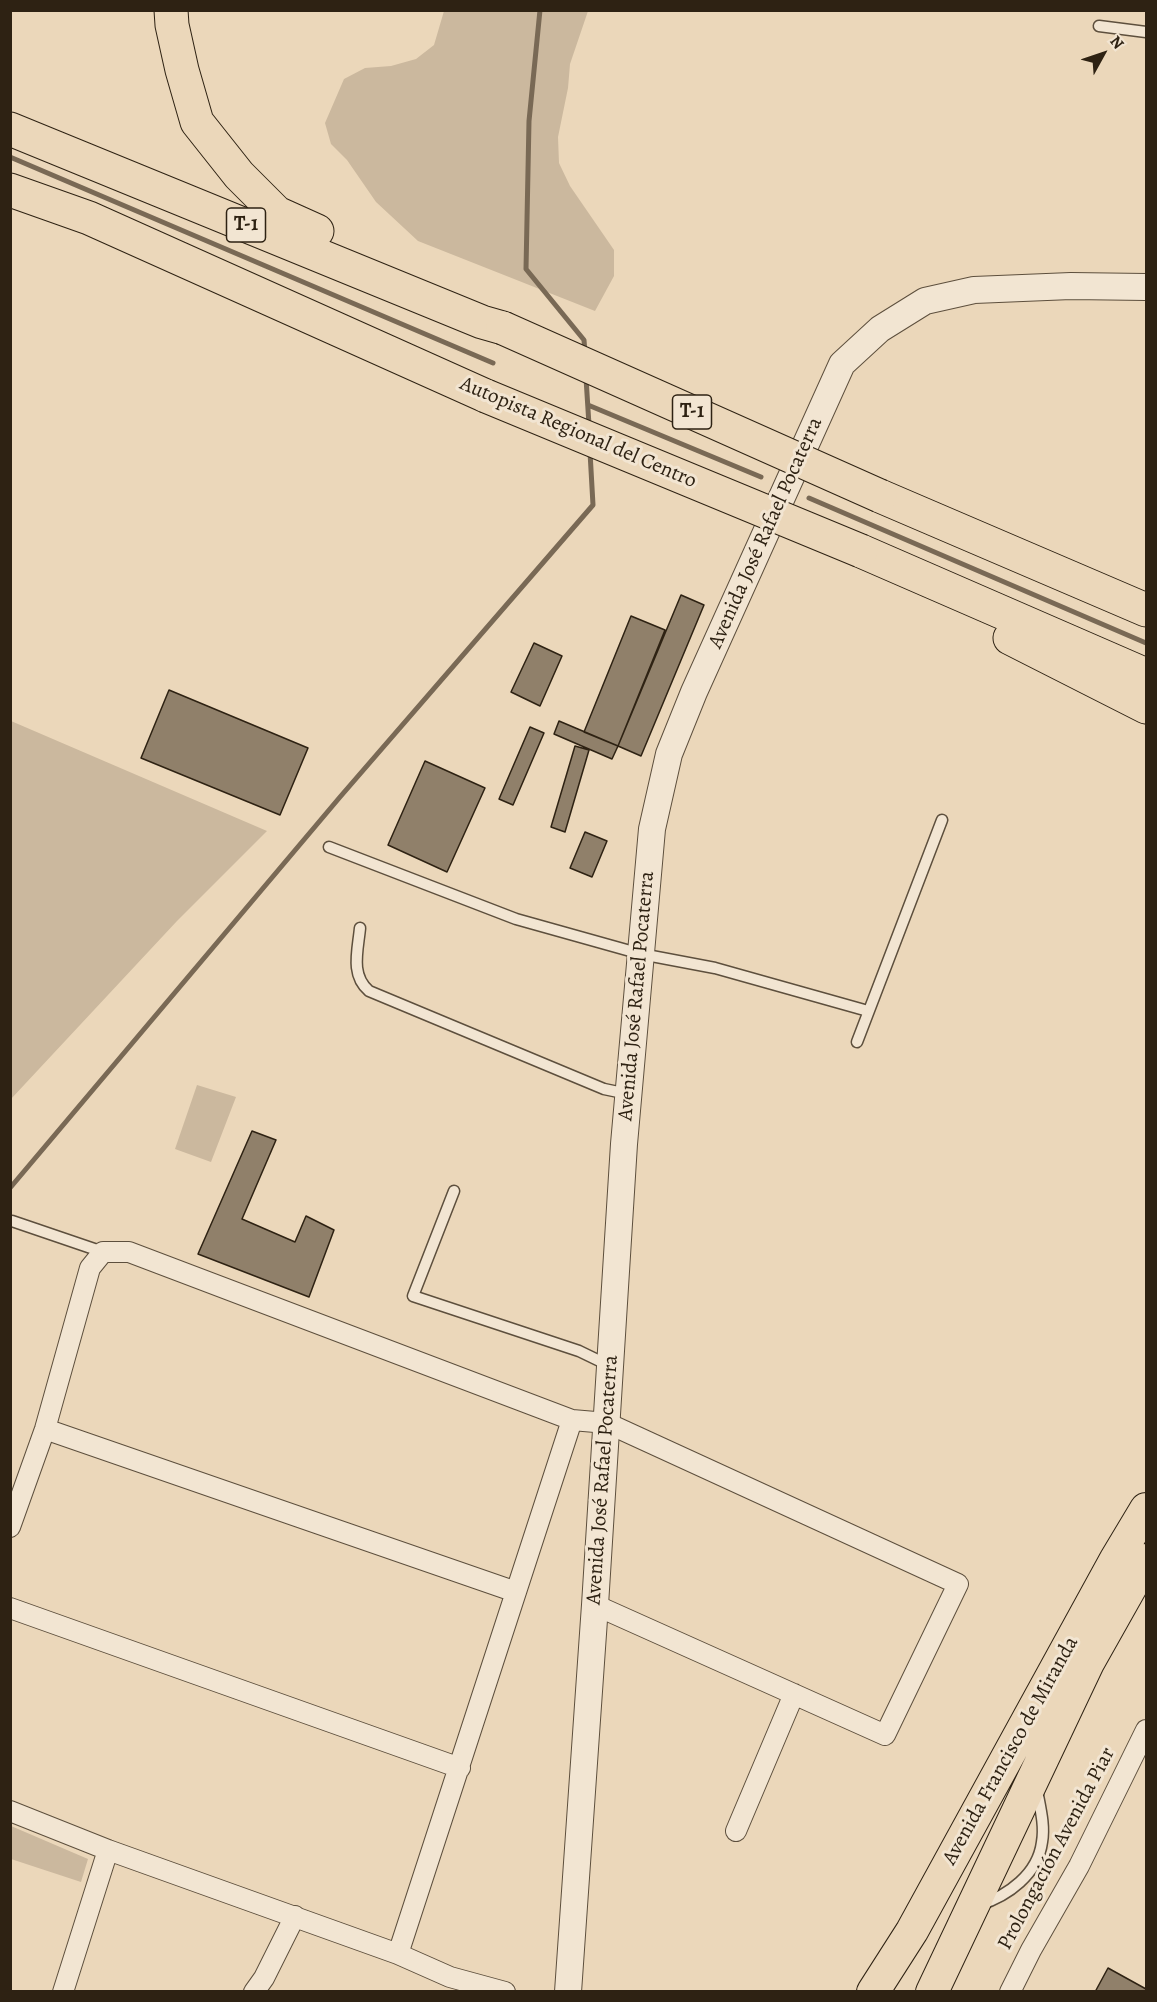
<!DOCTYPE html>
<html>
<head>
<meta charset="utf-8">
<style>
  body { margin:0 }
  #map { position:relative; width:1157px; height:2002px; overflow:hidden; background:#ebd7ba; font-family:Alegreya,serif }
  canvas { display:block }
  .frame { position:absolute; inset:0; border:12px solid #2e2213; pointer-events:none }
  .north { position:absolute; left:1073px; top:24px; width:60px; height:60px; -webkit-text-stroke:4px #f2e5d2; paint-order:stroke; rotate:50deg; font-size:16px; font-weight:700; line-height:24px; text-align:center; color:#2e2213 }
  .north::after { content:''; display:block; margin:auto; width:21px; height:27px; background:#2e2213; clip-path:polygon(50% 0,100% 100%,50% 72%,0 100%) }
</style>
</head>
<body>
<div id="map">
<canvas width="1157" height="2002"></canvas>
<div class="frame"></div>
<div class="north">N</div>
</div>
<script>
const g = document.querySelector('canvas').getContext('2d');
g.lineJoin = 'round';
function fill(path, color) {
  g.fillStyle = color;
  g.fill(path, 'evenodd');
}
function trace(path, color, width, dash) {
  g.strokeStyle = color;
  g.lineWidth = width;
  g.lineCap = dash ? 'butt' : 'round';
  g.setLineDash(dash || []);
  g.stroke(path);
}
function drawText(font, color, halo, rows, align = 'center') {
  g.font = font + ' Alegreya,serif';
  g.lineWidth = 6;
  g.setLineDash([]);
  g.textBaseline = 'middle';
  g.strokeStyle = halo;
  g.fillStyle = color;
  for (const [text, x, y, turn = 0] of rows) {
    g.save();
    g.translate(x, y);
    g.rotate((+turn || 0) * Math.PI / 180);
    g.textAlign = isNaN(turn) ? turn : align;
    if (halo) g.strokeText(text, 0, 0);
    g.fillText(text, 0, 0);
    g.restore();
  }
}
const green = new Path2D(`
  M444,11H588L570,64L568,88L558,137L559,163L570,186L614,250V276L595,311L418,241L376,202L347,160L331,144L325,123L344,79L365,68L391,66L416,59L434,45Z
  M11,721L267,831L177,921L11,1099Z
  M197,1085L236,1097L211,1162L175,1149Z
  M11,1826L88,1859L81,1882L11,1859Z`);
const stream = new Path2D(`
  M540,10L529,121L526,269L584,340L585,353
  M10,157L493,363
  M586,378L589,425
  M588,405L761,477
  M809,498L1146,643
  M10,1188L340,797L593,505L590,452`);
const building = new Path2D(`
  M681,595L704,605L641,756L618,746Z
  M631,616L665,630L618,746L584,732Z
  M534,643L562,656L540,706L511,692Z
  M169,690L308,748L280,815L141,758Z
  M559,721L618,746L612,759L554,734Z
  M530,727L544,733L513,805L499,799Z
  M575,746L589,750L565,832L551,827Z
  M425,761L485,788L447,872L388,845Z
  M585,832L607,841L592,877L570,868Z
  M252,1131L276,1140L242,1219L295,1242L306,1216L334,1230L309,1297L198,1254Z
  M1108,1968L1146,1989V1992H1095Z`);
const service = new Path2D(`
  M1099,26L1146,32
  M329,847L516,919L641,954L715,968L868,1011
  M360,928C358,950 350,975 369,991L604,1089L628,1094
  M857,1042L942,820
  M454,1191L413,1296L579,1351L610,1366
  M12,1221L103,1252
  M979,1905C1008,1896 1038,1874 1042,1842C1045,1825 1040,1807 1037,1790`);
const minor = new Path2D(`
  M45,1429L516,1592
  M10,1527L45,1429L90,1268L103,1252H129L572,1420L607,1423L958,1584L885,1735L595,1605
  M10,1608L460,1768
  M10,1811L108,1850L398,1954L450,1977L505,1992
  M736,1831L794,1694
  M398,1954L572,1420
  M63,1992L108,1850
  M254,1992L264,1978L295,1916
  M1010,1992L1031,1950L1079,1866L1146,1730`);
const tertiary = new Path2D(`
  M568,1992L595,1605L624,1144L652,829L669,754L694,692L842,364L880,329L925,301L974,290L1071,286L1146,287`);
const primary = new Path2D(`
  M873,1992L912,1931L1116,1559L1146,1509
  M932,1992L1088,1663L1146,1560`);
const motorway = new Path2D(`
  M171,10L172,25L182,70L197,122L239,175L277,213L317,231
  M10,129L482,322L503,328
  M10,190L89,218L486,396
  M880,496L1146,610
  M861,551L1146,675
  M1010,638L1146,707`);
const motorwayBridge = new Path2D(`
  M503,328L880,496
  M486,396L861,551`);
const shields = [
  [246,225,39],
  [692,412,39]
];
const shieldNames = [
  ["T-1",246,225],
  ["T-1",692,412]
];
const streetNames = [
  ["Autopista Regional del Centro",578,433,23],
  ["Avenida José Rafael Pocaterra",766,533,-66],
  ["Avenida José Rafael Pocaterra",637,996,-85],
  ["Avenida José Rafael Pocaterra",603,1480,-86],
  ["Avenida Francisco de Miranda",1011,1751,-61],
  ["Prolongación Avenida Piar",1057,1849,-62]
];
fill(green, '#cbb89e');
trace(stream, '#796955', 5);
fill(building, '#90806a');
trace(building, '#2e2213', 1.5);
trace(service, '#5d4f3d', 13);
trace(minor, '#5d4f3d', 22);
trace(tertiary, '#5d4f3d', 28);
trace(primary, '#2e2213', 34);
trace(motorway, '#2e2213', 35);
trace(service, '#f2e5d2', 10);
trace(minor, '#f2e5d2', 20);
trace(tertiary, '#f2e5d2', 26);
trace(primary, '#ebd7ba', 32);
trace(motorway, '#ebd7ba', 33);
trace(motorwayBridge, '#2e2213', 35, []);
trace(motorwayBridge, '#ebd7ba', 33);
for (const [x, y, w] of shields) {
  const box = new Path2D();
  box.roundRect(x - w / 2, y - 17, w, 34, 4.5);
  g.fillStyle = '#f2e5d2';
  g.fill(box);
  trace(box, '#2e2213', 1.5);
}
drawText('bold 20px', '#2e2213', null, shieldNames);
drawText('21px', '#2e2213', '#f2e5d2', streetNames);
</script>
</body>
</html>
